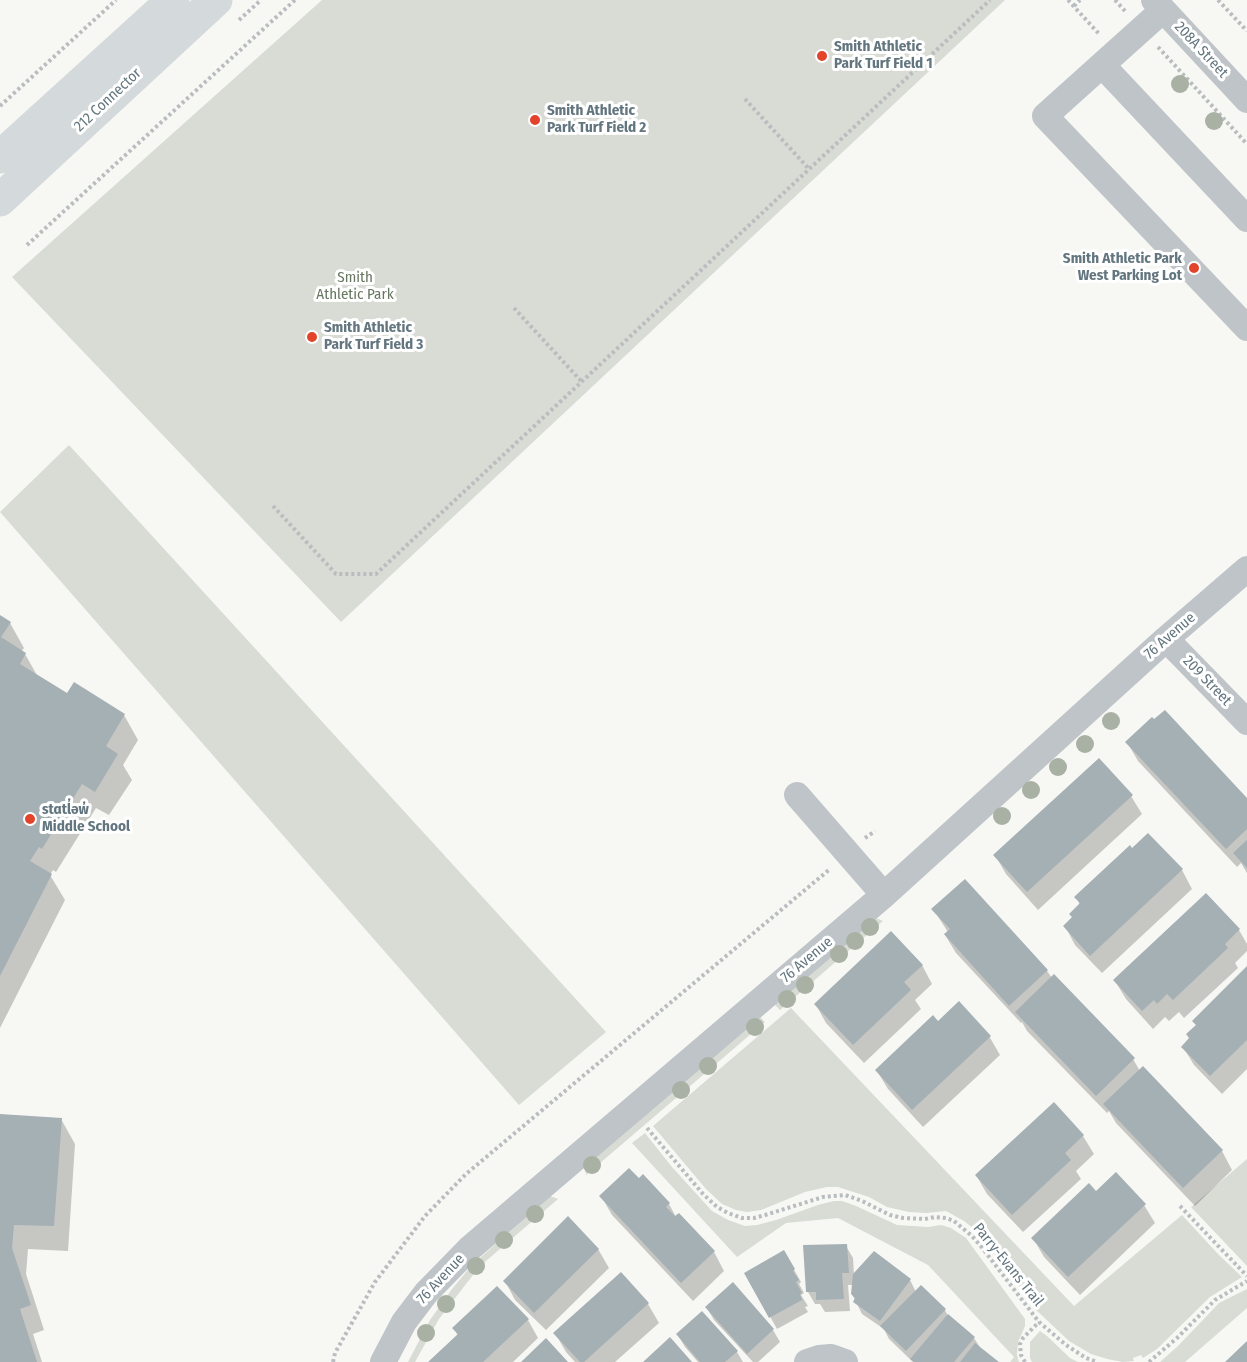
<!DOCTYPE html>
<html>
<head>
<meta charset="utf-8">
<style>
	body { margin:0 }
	canvas { display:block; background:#f7f7f4 }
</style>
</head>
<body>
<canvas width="1247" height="1362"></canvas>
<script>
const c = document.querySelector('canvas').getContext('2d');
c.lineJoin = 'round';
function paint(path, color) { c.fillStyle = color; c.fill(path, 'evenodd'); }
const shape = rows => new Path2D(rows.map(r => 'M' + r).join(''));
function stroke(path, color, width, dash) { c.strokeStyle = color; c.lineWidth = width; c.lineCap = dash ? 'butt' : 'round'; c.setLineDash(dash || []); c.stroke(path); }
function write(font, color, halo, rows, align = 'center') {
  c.font = font + ' "Fira Sans Condensed",sans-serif'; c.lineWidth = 6; c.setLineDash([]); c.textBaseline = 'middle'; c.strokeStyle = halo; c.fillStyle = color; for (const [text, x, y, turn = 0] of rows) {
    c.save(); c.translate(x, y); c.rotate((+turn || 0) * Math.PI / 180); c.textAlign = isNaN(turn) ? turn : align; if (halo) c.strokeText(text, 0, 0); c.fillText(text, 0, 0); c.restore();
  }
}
paint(shape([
	[322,0,1005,0,341,622,12,277],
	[69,445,606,1032,519,1105,0,512],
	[876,918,883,921,780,1010,775,1005],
	[791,1008,1074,1306,1182,1215,1217,1253,1242,1277,1210,1297,1157,1349,1143,1358,1141,1355,1133,1358,1134,1361,1123,1362,1107,1359,1091,1354,1069,1341,1035,1309,1010,1273,974,1229,964,1221,946,1211,926,1213,909,1212,887,1207,869,1197,838,1187,827,1187,805,1192,761,1210,747,1212,736,1210,722,1204,706,1189,653,1126],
	[760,1017,765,1022,586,1175,585,1167],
	[645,1133,672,1167,712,1211,728,1220,745,1226,757,1225,776,1220,818,1205,834,1201,842,1201,856,1206,897,1225,928,1227,941,1225,951,1228,966,1238,1025,1319,1025,1326,1018,1342,1017,1355,1019,1362,1010,1362,1014,1357,928,1265,838,1218,786,1223,737,1257,632,1143],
	[1247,1159,1247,1266,1191,1207],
	[550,1196,558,1199,486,1261,473,1275,439,1319,415,1362,408,1362,430,1320,452,1289,472,1265],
	[1247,1289,1247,1308,1185,1362,1160,1362,1178,1346,1219,1303],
	[1040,1331,1047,1336,1070,1358,1078,1362,1032,1362,1030,1358,1030,1342]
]), '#d8dcd4');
paint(shape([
	[0,617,10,623,24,648,21,652,25,654,38,677,67,695,124,715,138,740,123,765,132,780,109,815,96,808,56,872,53,870,50,875,65,900,0,1028],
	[1127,742,1247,800,1247,873,1241,863,1237,867,1138,761],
	[1131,796,1142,814,1038,910,1006,874,995,855],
	[1148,835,1182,870,1192,889,1102,973,1075,945,1065,926,1073,918,1080,905,1076,897],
	[1206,895,1239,930,1247,944,1247,951,1235,963,1238,968,1184,1018,1179,1012,1169,1021,1165,1017,1153,1029,1126,999,1115,981],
	[933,909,1047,971,1052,978,1133,1059,1140,1071,1222,1151,1232,1170,1195,1206,1116,1123,1109,1111,1107,1113,1027,1031,1022,1022,1021,1023,956,953,945,935,948,932],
	[922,965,932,984,915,1000,921,1009,864,1063,826,1023,816,1005],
	[1247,968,1247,1069,1222,1094,1194,1065,1183,1047,1190,1039],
	[938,1023,989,1036,1000,1055,923,1127,888,1089,877,1071],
	[0,1116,61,1119,75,1144,68,1251,28,1249,26,1274,44,1330,33,1334,42,1362,0,1362],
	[1083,1136,1094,1154,1076,1171,1081,1179,1023,1232,987,1194,976,1175],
	[1096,1193,1144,1205,1155,1223,1080,1295,1044,1257,1033,1238],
	[601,1196,669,1204,676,1217,714,1252,724,1271,693,1301,612,1215],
	[846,1246,853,1258,854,1275,910,1280,916,1292,921,1287,945,1310,948,1316,974,1338,981,1349,997,1362,913,1362,889,1339,884,1329,862,1314,852,1294,853,1285,848,1285,850,1311,825,1312,820,1304,815,1304,808,1292],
	[598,1249,609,1268,546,1330,515,1300,505,1281],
	[784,1252,801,1282,799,1284,804,1293,801,1295,808,1306,805,1307,808,1312,777,1329,746,1273],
	[620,1274,648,1304,659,1323,615,1362,575,1362,566,1352,555,1333],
	[707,1308,773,1330,780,1342,758,1362,753,1362,714,1320],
	[528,1320,538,1338,513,1362,431,1362,458,1336,454,1329],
	[678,1335,737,1352,743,1362,698,1362,685,1347]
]), '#0003');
paint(shape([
	[0,615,11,622,1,637,26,653,20,664,67,693,74,682,125,714,106,746,118,754,95,792,82,784,42,849,39,847,30,861,52,874,0,976],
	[1165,710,1247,798,1247,829,1226,849,1125,742,1152,717,1154,719],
	[1099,758,1133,795,1027,892,993,855],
	[1148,833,1183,869,1090,956,1063,926,1072,917,1069,914,1080,903,1074,897,1130,845,1132,848],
	[1247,840,1247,868,1233,853],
	[965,879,1048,970,1009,1006,944,934,950,929,931,909],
	[1206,893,1240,929,1225,944,1228,948,1173,1000,1167,994,1157,1004,1154,1000,1142,1011,1113,980],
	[891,931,923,965,904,982,911,990,853,1045,814,1004],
	[1247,966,1247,1040,1210,1076,1181,1047,1189,1038,1186,1034,1196,1025,1192,1021],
	[1054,974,1135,1058,1096,1096,1015,1012],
	[959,1001,991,1036,912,1110,875,1070,933,1015,938,1021],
	[1143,1066,1223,1150,1183,1188,1103,1104],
	[1054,1102,1084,1135,1065,1153,1071,1160,1012,1215,975,1175],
	[0,1114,62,1118,54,1226,14,1225,12,1248,31,1305,20,1309,37,1362,0,1362],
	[629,1168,639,1178,643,1174,670,1203,666,1207,675,1216,679,1213,715,1251,681,1283,599,1196],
	[1116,1172,1146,1204,1068,1277,1031,1238,1089,1183,1096,1191],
	[568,1216,599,1249,534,1313,503,1281],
	[847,1244,849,1273,842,1273,844,1299,816,1300,816,1292,806,1292,803,1245],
	[784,1250,795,1269,793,1271,799,1280,796,1282,802,1293,800,1294,802,1300,769,1318,744,1273],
	[874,1251,911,1279,880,1321,853,1302,855,1298,851,1294,853,1274],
	[621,1272,649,1303,584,1362,580,1362,553,1333],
	[733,1282,774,1329,747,1354,705,1307],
	[921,1285,946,1309,906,1351,880,1326],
	[497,1286,529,1319,483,1362,428,1362,458,1334,452,1328],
	[702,1311,738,1351,725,1362,700,1362,676,1334],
	[948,1314,975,1337,954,1362,914,1362,910,1359],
	[670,1337,692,1362,643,1362],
	[546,1338,568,1362,521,1362],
	[1247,1341,1247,1362,1225,1362],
	[975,1343,999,1362,960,1362]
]), '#a5b0b4');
stroke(shape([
	[1068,0,1100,35],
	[1115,0,1125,11],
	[1218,0,1247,31],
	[1074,6,1080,0],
	[239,20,261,0],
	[1158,47,1247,144],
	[745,99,809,169],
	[0,106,116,0],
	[27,245,295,0],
	[514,308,582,382],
	[273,506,336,574,376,574,990,0],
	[865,838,875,831],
	[647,1128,703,1194,717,1207,728,1213,742,1218,754,1218,765,1215,823,1197,845,1195,862,1201,890,1215,903,1218,925,1219,935,1217,946,1218,954,1221,972,1236,980,1245,1039,1322,1066,1345,1086,1358,1097,1362],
	[1180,1206,1247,1276],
	[333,1362,335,1353,375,1282,425,1216,466,1174,830,869],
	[1025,1362,1021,1355,1020,1344,1023,1338,1039,1322],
	[1149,1362,1177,1338,1215,1300,1247,1281]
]), '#b9bdbf', 4, [3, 3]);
stroke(shape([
	[1154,0,1247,100],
	[1163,10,1045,116,1247,328],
	[1102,65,1247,219],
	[1166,639,1247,722],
	[797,795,884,895],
	[383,1362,404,1322,426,1293,469,1249,884,895,1166,639,1247,569],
	[807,1362,819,1358,831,1357,845,1362]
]), '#bec4c7', 26);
stroke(shape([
	[0,157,173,0],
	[0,200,216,0]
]), '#d4d9db', 33);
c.fillStyle = '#a8b1a3';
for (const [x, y] of [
	[1180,84],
	[1214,121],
	[1111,721],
	[1085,744],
	[1058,767],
	[1031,790],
	[1002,816],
	[870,927],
	[855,941],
	[839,954],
	[805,985],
	[787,999],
	[755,1027],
	[708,1066],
	[681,1090],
	[592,1165],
	[535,1214],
	[504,1240],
	[476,1266],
	[446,1304],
	[426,1333]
]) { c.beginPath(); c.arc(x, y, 9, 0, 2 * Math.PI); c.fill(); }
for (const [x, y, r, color] of [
	[822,56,6,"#e2432a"],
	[535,120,6,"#e2432a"],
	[1194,268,6,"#e2432a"],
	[312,337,6,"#e2432a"],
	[30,819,6,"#e2432a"]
]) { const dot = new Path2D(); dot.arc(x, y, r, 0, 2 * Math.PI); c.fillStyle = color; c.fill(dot); stroke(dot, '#fff', 2); }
write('bold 15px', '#63767f', '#fff', [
	["Smith Athletic",834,47],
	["Park Turf Field 1",834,64],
	["Smith Athletic",547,111],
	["Park Turf Field 2",547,128],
	["Smith Athletic Park",1182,259,"right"],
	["West Parking Lot",1182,276,"right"],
	["Smith Athletic",324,328],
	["Park Turf Field 3",324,345],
	["stɑtl̓əw̓",42,810],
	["Middle School",42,827]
], 'left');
write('15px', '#63767f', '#fff', [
	["208A Street",1201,50,47],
	["212 Connector",108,100,-43],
	["76 Avenue",1170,636,-41],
	["209 Street",1207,681,46],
	["76 Avenue",807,960,-40],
	["Parry-Evans Trail",1008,1265,51],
	["76 Avenue",441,1279,-47]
]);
write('15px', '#677761', '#fff', [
	["Smith",355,278],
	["Athletic Park",355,295]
]);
</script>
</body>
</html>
